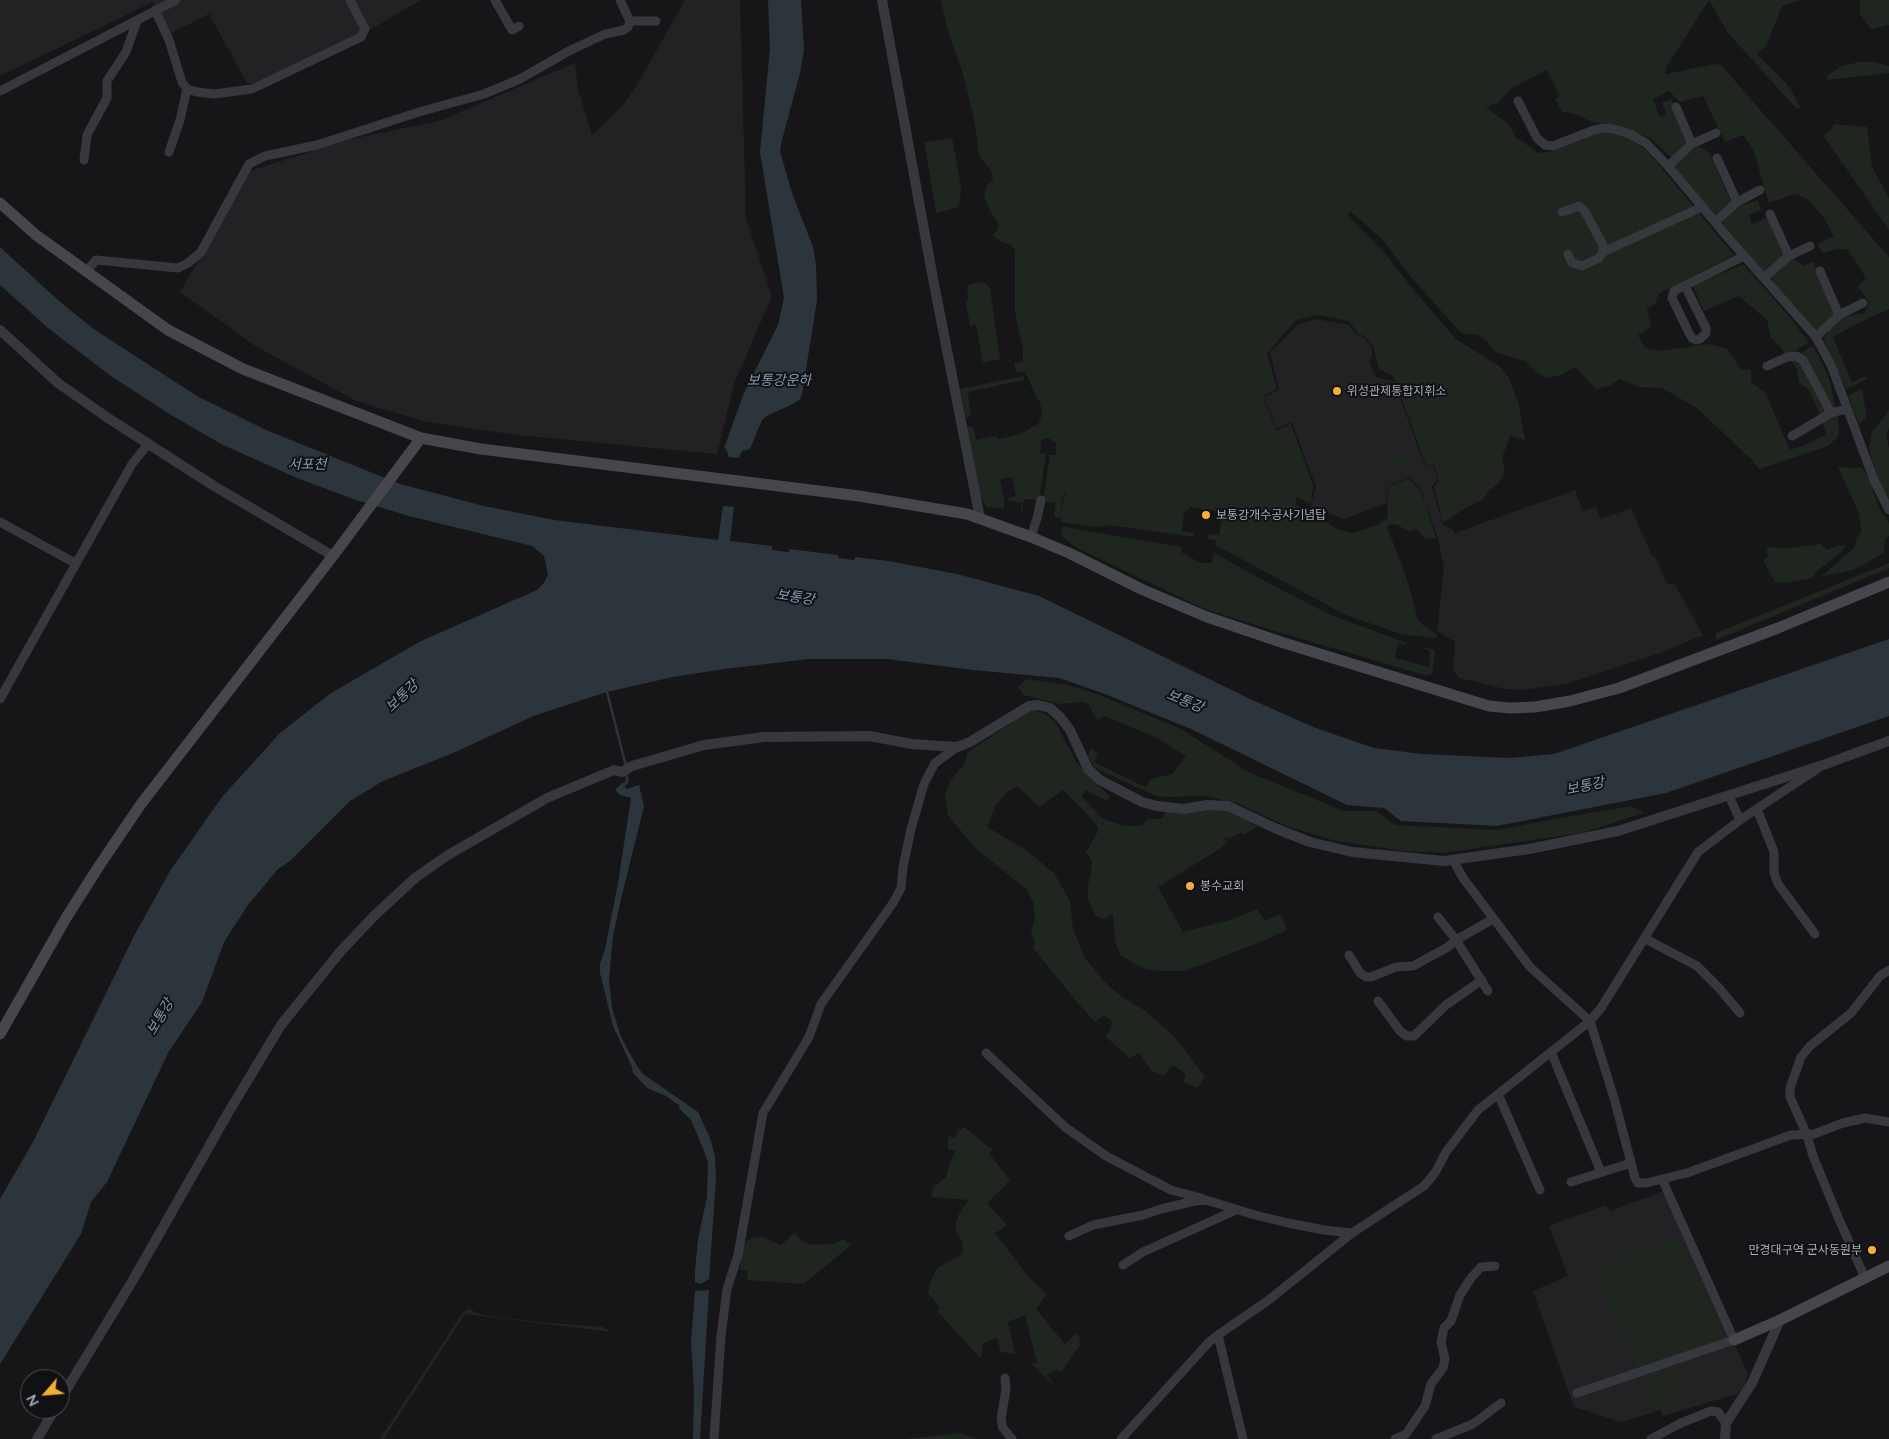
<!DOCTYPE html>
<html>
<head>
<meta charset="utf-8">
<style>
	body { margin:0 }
	#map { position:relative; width:1889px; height:1439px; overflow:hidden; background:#161618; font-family:Lato,sans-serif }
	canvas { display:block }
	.north { position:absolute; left:20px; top:1369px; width:50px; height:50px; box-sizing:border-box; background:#111113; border:1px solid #4d4f55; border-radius:50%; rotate:243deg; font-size:14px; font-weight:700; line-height:20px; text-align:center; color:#a8adb8 }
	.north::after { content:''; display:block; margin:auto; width:18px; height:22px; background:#f2b134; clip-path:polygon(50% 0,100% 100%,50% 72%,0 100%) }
</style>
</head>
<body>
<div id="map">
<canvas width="1889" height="1439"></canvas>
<div class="north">N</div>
</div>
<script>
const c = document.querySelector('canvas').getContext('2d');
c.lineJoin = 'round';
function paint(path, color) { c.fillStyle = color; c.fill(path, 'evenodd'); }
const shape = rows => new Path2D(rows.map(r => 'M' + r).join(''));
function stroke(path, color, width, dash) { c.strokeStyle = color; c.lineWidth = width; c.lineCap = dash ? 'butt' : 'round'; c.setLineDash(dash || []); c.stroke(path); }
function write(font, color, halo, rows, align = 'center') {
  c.font = font + ' Lato,"Noto Sans KR",sans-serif'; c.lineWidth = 4; c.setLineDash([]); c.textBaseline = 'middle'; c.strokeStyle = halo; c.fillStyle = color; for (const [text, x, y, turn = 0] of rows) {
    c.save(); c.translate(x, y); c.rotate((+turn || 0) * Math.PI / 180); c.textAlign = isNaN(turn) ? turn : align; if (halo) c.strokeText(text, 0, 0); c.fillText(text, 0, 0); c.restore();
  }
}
paint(shape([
	[0,0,421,0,375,27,256,84,247,83,209,14,170,34,153,2,0,76],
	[685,0,740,0,746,218,772,296,734,384,717,454,517,435,427,422,356,401,254,345,180,292,250,171,351,139,439,121,575,63,578,89,592,135,623,105,637,85],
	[1316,319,1349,325,1356,334,1364,338,1371,346,1373,353,1369,361,1376,377,1394,381,1425,466,1433,466,1438,479,1432,487,1443,525,1451,528,1455,533,1575,490,1583,511,1596,507,1601,519,1631,508,1652,556,1655,557,1668,585,1674,583,1703,635,1663,652,1569,683,1523,690,1505,689,1459,678,1453,670,1455,642,1437,631,1444,568,1438,538,1419,486,1409,478,1390,485,1386,494,1387,503,1344,519,1311,506,1316,487,1292,422,1276,429,1264,397,1279,390,1270,353,1297,325],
	[1664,1191,1748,1374,1745,1385,1737,1394,1663,1416,1661,1410,1621,1422,1574,1407,1533,1291,1568,1276,1549,1226,1606,1205,1610,1211]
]), '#222225');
paint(shape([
	[941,0,1802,0,1782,6,1766,46,1757,54,1787,84,1802,109,1795,107,1728,33,1709,0,1666,68,1666,74,1715,64,1721,65,1889,257,1889,309,1852,326,1833,337,1852,382,1867,376,1867,379,1846,389,1824,340,1831,327,1842,317,1865,313,1869,302,1858,286,1866,278,1847,249,1837,249,1823,253,1817,244,1834,236,1823,217,1809,200,1795,194,1769,203,1753,149,1743,135,1725,142,1703,96,1680,102,1669,91,1653,99,1660,117,1667,114,1662,103,1671,99,1687,141,1687,144,1672,158,1650,138,1620,126,1592,122,1573,113,1562,112,1555,99,1560,96,1547,70,1512,88,1498,103,1486,107,1509,125,1516,137,1538,153,1554,151,1594,134,1612,132,1626,136,1635,142,1648,152,1734,255,1658,294,1656,303,1647,309,1651,327,1638,335,1645,348,1661,351,1707,344,1727,348,1741,369,1751,370,1751,382,1765,392,1790,450,1810,443,1827,434,1822,421,1837,414,1839,426,1838,437,1828,446,1759,469,1751,459,1698,409,1662,388,1639,387,1619,379,1609,386,1596,389,1575,367,1561,375,1546,378,1536,372,1525,361,1495,352,1488,342,1478,335,1465,334,1459,331,1411,277,1383,240,1350,211,1348,216,1384,252,1416,293,1456,339,1499,366,1509,378,1519,405,1525,440,1510,436,1502,458,1505,472,1499,482,1489,491,1482,500,1462,510,1443,523,1434,487,1439,480,1434,465,1426,466,1394,377,1379,369,1373,345,1364,336,1358,334,1349,321,1317,315,1296,320,1267,354,1277,389,1263,396,1276,431,1291,424,1313,485,1311,504,1297,497,1295,504,1317,518,1318,520,1322,519,1337,529,1352,533,1380,524,1388,517,1387,494,1390,486,1409,479,1418,487,1426,506,1436,538,1425,539,1416,528,1409,532,1398,525,1391,524,1387,527,1406,576,1418,620,1425,627,1437,634,1437,637,1433,638,1401,634,1346,615,1215,545,1216,540,1207,539,1208,534,1219,535,1223,512,1190,507,1184,514,1182,531,1194,533,1194,537,1109,525,1097,527,1061,522,1063,499,1067,493,1064,494,1062,499,1061,518,1054,517,1056,503,1043,501,1050,455,1056,455,1056,443,1048,438,1041,440,1040,453,1046,454,1039,500,1024,499,1022,513,1021,513,1022,503,1008,501,1008,498,1016,496,1012,477,1000,480,1004,500,1004,509,987,507,980,496,967,427,971,426,974,428,976,440,996,436,998,439,1014,436,1024,432,1039,423,1042,414,1040,401,1036,397,1026,373,1016,372,1014,363,1023,362,1023,350,1015,312,1015,250,1012,245,1001,242,992,235,998,229,999,225,989,209,984,195,987,186,993,180,991,170,979,156,975,124,963,74,946,25],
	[1860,0,1889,0,1889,25,1871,29,1860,14],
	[1859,62,1874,62,1889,66,1889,73,1827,80,1828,75,1842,66],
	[1834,124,1867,127,1872,167,1889,198,1889,230,1823,135,1831,130],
	[952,138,961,186,960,202,956,208,936,213,924,142],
	[1696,147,1702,148,1709,153,1731,201,1731,203,1715,215,1712,215,1673,166,1674,164],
	[1758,200,1761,210,1749,215,1752,224,1767,217,1784,254,1783,258,1765,272,1760,269,1723,226,1723,221,1730,212,1739,206],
	[1792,259,1799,262,1802,266,1813,262,1833,310,1833,316,1820,330,1815,331,1776,288,1772,281,1773,276],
	[1743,264,1788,315,1809,343,1786,355,1778,344,1771,338,1767,320,1739,296,1704,311,1693,286],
	[983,282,990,288,1000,359,983,363,976,325,970,326,966,303,968,298,967,287,969,284],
	[1812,346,1818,354,1830,381,1836,410,1832,410,1800,354],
	[1789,358,1802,362,1828,412,1821,417,1809,390,1799,383,1797,369],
	[1024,376,1024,380,968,392,971,414,970,416,966,418,960,389],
	[1862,389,1867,418,1859,424,1848,396],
	[1889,410,1889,428,1886,434,1889,449,1889,503,1877,478,1869,448,1872,432],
	[1389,412,1394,415,1401,434,1399,440,1396,442,1384,413],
	[1403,456,1408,459,1408,465,1390,474,1386,462],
	[1838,467,1862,468,1869,477,1879,508,1889,523,1889,536,1885,539,1884,553,1856,569,1821,577,1855,547,1856,539,1862,531,1858,511],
	[1065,527,1182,547,1181,552,1200,563,1212,563,1214,553,1274,586,1331,615,1407,643,1407,645,1398,643,1395,658,1429,667,1430,651,1420,647,1433,649,1435,652,1432,674,1427,676,1275,631,1205,609,1075,547,1062,536,1061,529],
	[1821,544,1827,550,1836,546,1847,545,1839,554,1816,572,1813,578,1784,583,1775,582,1763,560,1768,556,1766,547,1789,548],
	[1889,563,1889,568,1716,640,1716,633],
	[1027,679,1067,685,1097,694,1181,729,1250,773,1344,811,1376,811,1395,825,1498,830,1554,819,1631,806,1644,813,1581,833,1443,853,1404,851,1332,840,1287,826,1237,803,1204,796,1167,797,1156,796,1095,768,1088,756,1091,748,1098,754,1094,762,1145,787,1151,779,1173,774,1186,756,1155,737,1104,716,1099,720,1095,718,1089,705,1084,702,1059,704,1024,695,1018,687],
	[1035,710,1047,715,1055,722,1075,760,1090,778,1110,796,1107,801,1085,790,1082,797,1103,819,1124,826,1142,826,1147,819,1162,819,1167,810,1212,808,1227,811,1258,826,1244,835,1242,832,1229,839,1228,837,1224,839,1228,842,1221,848,1158,887,1183,932,1231,920,1257,909,1265,921,1281,914,1287,930,1263,941,1185,971,1158,971,1142,968,1120,955,1115,941,1113,914,1104,919,1096,916,1088,900,1088,884,1091,874,1092,861,1086,852,1097,833,1098,828,1089,816,1063,790,1039,807,1017,786,1006,793,996,805,987,827,1026,850,1054,873,1070,901,1073,929,1085,958,1105,982,1123,998,1144,1010,1175,1037,1205,1077,1197,1088,1183,1082,1186,1074,1173,1065,1163,1076,1152,1071,1139,1053,1130,1058,1106,1037,1113,1022,1104,1015,1095,1022,1078,1003,1033,948,1035,941,1031,933,1035,914,1033,902,1027,890,974,847,948,815,945,795,950,781,964,764,968,752,1010,724,1024,712],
	[964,1127,993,1150,989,1153,1010,1181,987,1203,1007,1225,995,1233,1028,1276,1047,1294,1036,1309,1065,1344,1075,1334,1081,1338,1079,1344,1080,1345,1061,1373,1057,1369,1047,1374,1056,1388,1032,1364,1037,1363,1025,1315,1008,1322,1015,1354,1001,1352,997,1338,983,1343,981,1359,937,1311,940,1307,928,1293,931,1280,937,1268,959,1256,963,1251,962,1242,956,1232,956,1223,959,1214,969,1200,931,1197,933,1188,946,1177,951,1159,956,1151,948,1149,948,1136,955,1138,958,1131],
	[794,1233,804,1242,812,1245,833,1244,844,1239,851,1245,804,1284,747,1280,748,1271,740,1270,742,1246,745,1242,752,1238,763,1237,781,1245],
	[1679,1237,1727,1339,1640,1368,1628,1353,1593,1270],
	[469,1309,480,1314,494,1317,549,1323,603,1327,612,1332,465,1314,384,1439,380,1439,463,1312],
	[1670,1368,1684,1407,1663,1414,1661,1409,1654,1411,1641,1377],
	[960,1433,976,1439,906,1439]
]), '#1e261f');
paint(shape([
	[768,0,801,0,804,50,800,73,781,144,780,151,792,193,813,247,816,264,817,300,802,394,800,399,791,405,768,415,762,420,750,449,742,451,739,458,729,457,726,449,724,448,744,393,778,325,784,298,760,152,770,48],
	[0,247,59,301,95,330,197,396,266,430,400,484,484,506,554,520,718,540,723,506,734,507,730,541,772,546,772,550,789,552,789,549,838,555,838,558,854,560,855,557,888,561,957,574,1039,596,1248,698,1313,727,1374,748,1422,754,1510,758,1554,754,1889,639,1889,716,1666,793,1497,826,1401,821,1384,808,1347,805,1191,729,1105,694,1059,678,973,670,887,659,809,659,724,669,673,677,607,692,536,715,453,753,383,781,350,801,290,861,278,869,248,905,224,942,202,1002,168,1053,107,1182,91,1202,81,1234,0,1364,0,1199,33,1142,134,936,170,871,222,797,280,733,331,693,421,641,537,590,543,584,548,575,544,556,532,546,409,516,356,500,297,478,223,445,171,415,111,376,48,328,0,285],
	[623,782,626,789,639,785,644,806,621,899,613,936,609,979,612,1008,621,1037,637,1066,643,1074,698,1112,710,1138,715,1156,716,1179,709,1279,701,1284,695,1282,695,1271,698,1239,707,1197,708,1163,704,1151,691,1120,679,1108,680,1106,666,1096,647,1088,633,1073,632,1067,613,1026,600,973,600,964,605,949,618,883,631,798,620,795,615,790],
	[709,1290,700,1439,693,1439,694,1390,691,1341,695,1291]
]), '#2c353c');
stroke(shape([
	[607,692,626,766],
	[622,787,627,782,627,772]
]), '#2c353c', 2.5);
stroke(shape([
	[495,0,512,30,519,26],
	[155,10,169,40,182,82,187,89,197,92,214,94,252,89,361,37,365,29,350,0],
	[630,21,656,21],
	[0,91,176,0],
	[1518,101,1537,138,1545,145,1553,146,1594,130,1604,128,1614,129,1630,134,1646,143,1668,166,1730,240,1816,337,1831,365,1874,480,1889,510],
	[1676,107,1692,144],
	[169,152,180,120,187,89],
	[1717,158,1737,202],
	[84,160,87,135,107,98,107,81,126,52,137,21],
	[1668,166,1692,144,1716,133],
	[1562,212,1579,206,1584,210,1603,245,1603,252,1599,258,1582,266,1572,263,1568,254],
	[1770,214,1789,256],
	[1715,222,1737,202,1760,190],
	[1603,252,1702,207],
	[1820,271,1839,315],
	[86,272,96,260,178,268,188,263,201,252,249,164,265,156,317,145,419,112,484,94,520,79,569,51,605,34,624,30,628,27,630,21,620,0],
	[1764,278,1789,256,1810,246],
	[1685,286,1706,328,1706,333,1700,339,1696,340,1692,338,1689,333,1672,298,1674,291,1744,256],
	[1816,337,1839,315,1863,303],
	[1767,366,1787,357,1796,356,1803,360,1831,413],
	[1792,436,1831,413,1847,409],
	[0,522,75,563],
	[1031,537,1037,518,1041,500],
	[0,699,132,464,148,444],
	[1729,796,1740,820],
	[1757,809,1774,852,1774,873,1778,884,1815,934],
	[1453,860,1463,878,1530,967,1590,1021,1614,1098,1635,1178,1638,1183,1646,1183,1687,1173,1791,1135,1814,1134,1843,1123,1865,1118,1889,1122],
	[1438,917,1456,940,1488,991],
	[1644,938,1697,966,1719,988,1740,1013],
	[1349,955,1360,973,1366,977,1371,977,1396,967,1413,966,1448,947,1456,940,1493,919],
	[1378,1001,1400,1031,1407,1036,1414,1036,1446,1005,1482,980],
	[1551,1052,1601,1172],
	[986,1053,1065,1127,1106,1156,1171,1190,1201,1198],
	[1498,1094,1540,1190],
	[1571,1182,1631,1163],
	[1069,1236,1093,1225,1143,1215,1161,1209,1195,1201,1206,1200,1255,1215,1288,1223,1324,1230,1352,1233],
	[1123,1265,1143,1252,1236,1210],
	[1865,1278,1838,1217,1813,1156,1807,1135,1790,1097,1790,1088,1801,1057,1810,1046,1851,1013,1880,976,1889,970],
	[1005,1378,1006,1389,1001,1419,1003,1428,1012,1439],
	[1577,1393,1734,1340,1662,1179],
	[714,1439,721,1336,727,1289,738,1255,763,1113,809,1037,821,1004,893,903,901,888,903,867,911,829,924,784,935,763,957,747],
	[1121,1439,1210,1341,1218,1335],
	[1243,1439,1218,1335,1270,1299,1352,1233,1424,1186,1435,1173,1446,1152,1478,1110,1590,1021,1601,1008,1698,852,1740,820,1817,769],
	[1395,1439,1406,1434,1425,1406,1431,1384,1443,1368,1445,1359,1441,1342,1444,1328,1451,1321,1460,1295,1471,1278,1481,1267,1495,1266],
	[1436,1439,1473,1424,1501,1403],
	[1651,1439,1681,1423,1711,1411,1718,1412,1726,1423]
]), '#37383d', 9);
stroke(shape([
	[882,0,934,284,980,518],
	[0,330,58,383,108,418,214,486,333,556],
	[60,1400,133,1280,228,1113,281,1025,340,952,374,916,415,878,448,855,547,798,614,770,622,772,632,766,704,745,764,737,869,736,912,744,957,747,970,742,1029,706,1038,705,1050,708,1060,717,1070,730,1088,769,1100,780,1142,802,1157,806,1184,809,1207,805,1228,806,1277,829,1310,842,1352,852,1444,861,1529,849,1618,831,1823,765,1889,741],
	[37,1439,55,1409],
	[1725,1439,1726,1423,1752,1383,1780,1320]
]), '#37383d', 10);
stroke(shape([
	[0,203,36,235,168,330,243,369,421,438,481,449,859,496,967,514,1031,537,1069,553,1141,589,1207,617,1284,643,1489,706,1510,708,1535,707,1570,701,1619,688,1778,628,1889,582],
	[0,1034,66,918,99,866,141,804,333,556,421,438],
	[1734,1340,1780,1320,1889,1266]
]), '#45474d', 11);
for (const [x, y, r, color] of [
	[1337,391,5,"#f2b134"],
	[1206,515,5,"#f2b134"],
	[1190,886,5,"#f2b134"],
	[1872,1250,5,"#f2b134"]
]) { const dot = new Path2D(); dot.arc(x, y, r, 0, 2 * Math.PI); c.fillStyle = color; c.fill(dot); stroke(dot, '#111113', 2); }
write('12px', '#a8adb8', '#111113', [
	["위성관제통합지휘소",1347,391],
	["보통강개수공사기념탑",1216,515],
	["봉수교회",1200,886],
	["만경대구역 군사동원부",1862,1250,"right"]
], 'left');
write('italic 14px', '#7f9bb3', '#111113', [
	["보통강운하",779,380],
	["서포천",307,464],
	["보통강",795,597,9],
	["보통강",402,696,-44],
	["보통강",1185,701,22],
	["보통강",1585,786,-12],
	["보통강",160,1017,-60]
]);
</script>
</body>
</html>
